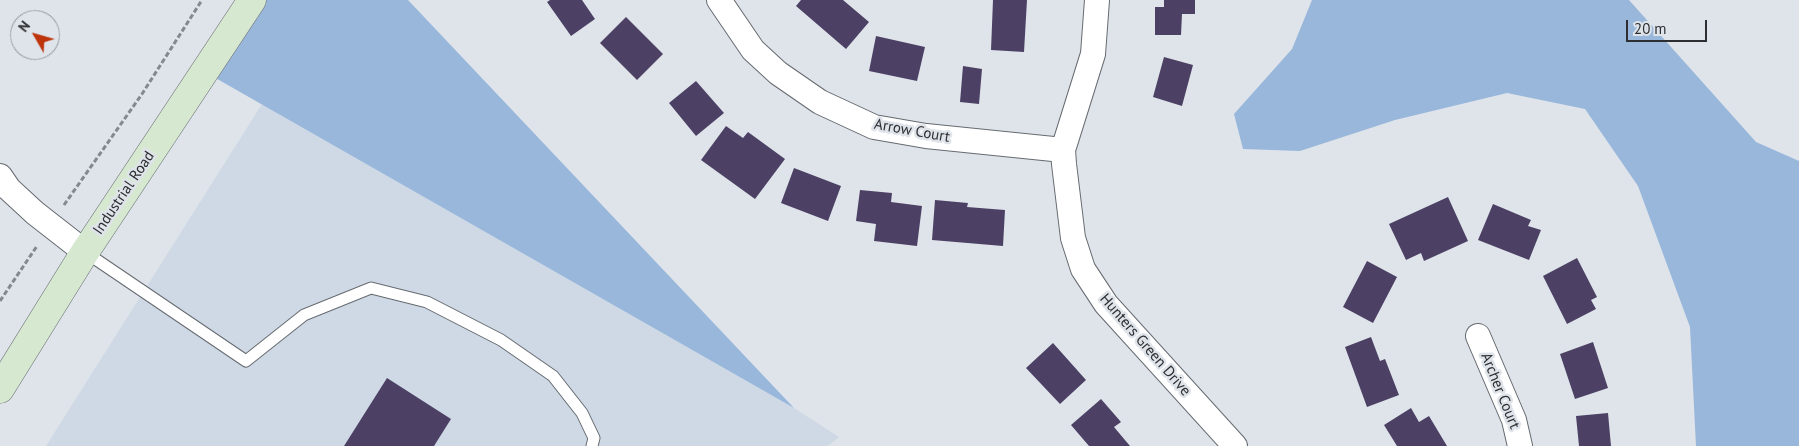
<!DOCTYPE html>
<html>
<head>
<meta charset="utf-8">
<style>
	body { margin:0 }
	#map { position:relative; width:1799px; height:446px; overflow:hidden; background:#dfe4ea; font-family:"PT Sans",sans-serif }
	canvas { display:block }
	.north { position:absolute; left:10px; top:10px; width:50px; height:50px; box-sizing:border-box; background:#dfe4ea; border:1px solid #979ba0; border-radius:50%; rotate:308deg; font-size:14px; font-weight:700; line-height:20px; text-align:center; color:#2c2e31 }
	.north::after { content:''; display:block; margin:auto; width:18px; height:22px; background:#be340b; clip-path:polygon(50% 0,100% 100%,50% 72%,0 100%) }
	.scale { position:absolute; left:1626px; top:20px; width:81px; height:22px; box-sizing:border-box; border:2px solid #2c2e31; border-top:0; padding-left:6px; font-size:15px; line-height:18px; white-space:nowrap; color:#2c2e31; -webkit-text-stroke:4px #dfe4ea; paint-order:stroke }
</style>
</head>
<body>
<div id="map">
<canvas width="1799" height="446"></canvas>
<div class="north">N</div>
<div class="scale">20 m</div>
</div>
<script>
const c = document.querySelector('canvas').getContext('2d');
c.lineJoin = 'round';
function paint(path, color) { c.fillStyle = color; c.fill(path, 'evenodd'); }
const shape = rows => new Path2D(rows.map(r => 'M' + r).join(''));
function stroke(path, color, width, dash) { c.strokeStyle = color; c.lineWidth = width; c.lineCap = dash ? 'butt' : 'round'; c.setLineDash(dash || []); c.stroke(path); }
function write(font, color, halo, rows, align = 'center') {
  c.font = font + ' "PT Sans",sans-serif'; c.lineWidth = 5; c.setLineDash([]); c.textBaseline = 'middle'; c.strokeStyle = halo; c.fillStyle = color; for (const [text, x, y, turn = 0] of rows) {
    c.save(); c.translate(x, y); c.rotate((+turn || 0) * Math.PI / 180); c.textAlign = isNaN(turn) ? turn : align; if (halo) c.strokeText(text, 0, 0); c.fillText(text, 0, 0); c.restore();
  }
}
paint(shape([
	[262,104,794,408,839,437,828,446,46,446]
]), '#ced9e5');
paint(shape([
	[252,0,408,0,794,408,205,72],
	[1312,0,1629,0,1756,142,1799,161,1799,446,1696,446,1690,327,1638,186,1585,109,1507,93,1395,120,1300,151,1243,149,1234,114,1292,49]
]), '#98b7db');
paint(shape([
	[550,0,582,0,595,19,571,36,547,2],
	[801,0,843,0,869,22,846,49,796,6],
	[993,0,1027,0,1024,52,991,50],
	[1164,0,1195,0,1195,14,1182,14,1181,35,1155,35,1155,7,1164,7],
	[626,17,663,54,637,80,600,43],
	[876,36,925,47,917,81,869,71],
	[1164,57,1193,65,1182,106,1153,97],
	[963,66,982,69,979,104,960,102],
	[696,81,724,113,696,136,669,103],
	[726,126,743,138,748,132,785,159,755,199,701,160],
	[794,168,841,186,828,221,781,203],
	[860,190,892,193,891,202,922,206,917,246,874,241,876,224,856,221],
	[1448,197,1468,241,1424,261,1421,253,1406,260,1389,224],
	[935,200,968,203,967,207,1005,210,1003,246,932,240],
	[1493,204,1531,220,1528,226,1541,230,1529,260,1478,240],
	[1577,258,1597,297,1591,300,1596,309,1567,324,1543,276],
	[1367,261,1397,277,1373,323,1343,307],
	[1371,337,1380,361,1385,359,1399,395,1367,407,1345,347],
	[1593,342,1608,388,1575,399,1560,354],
	[1053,343,1086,380,1060,404,1026,368],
	[387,378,451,419,434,446,344,446],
	[1101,399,1121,422,1114,427,1130,446,1089,446,1071,425],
	[1411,408,1419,422,1429,416,1447,446,1397,446,1384,425],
	[1608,413,1611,446,1579,446,1576,416]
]), '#4c4165');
const lane = shape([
	[85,252,246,361,304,315,371,288,427,302,501,340,553,376,582,413,594,438,592,446]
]);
const street = shape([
	[719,0,753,50,778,73,820,102,874,127,926,136,1063,150],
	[1097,0,1093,54,1063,150,1064,164,1073,238,1083,269,1106,304,1235,446],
	[0,176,9,189,35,213,85,252],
	[1478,336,1514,420,1520,446]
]);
const secondary = shape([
	[0,389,85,252,252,0]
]);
stroke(lane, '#666b71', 13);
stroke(street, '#666b71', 26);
stroke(secondary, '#666b71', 29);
stroke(shape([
	[64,205,142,94,202,0],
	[0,301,37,246]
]), '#85898d', 3, [5, 2.5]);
stroke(lane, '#fff', 11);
stroke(street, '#fff', 24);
stroke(secondary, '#d6e8d0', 28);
write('15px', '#2c2e31', '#dfe4ea', [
	["Arrow Court",912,131,10],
	["Industrial Road",124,193,-56],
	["Hunters Green Drive",1145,345,49],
	["Archer Court",1500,391,68]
]);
</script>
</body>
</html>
